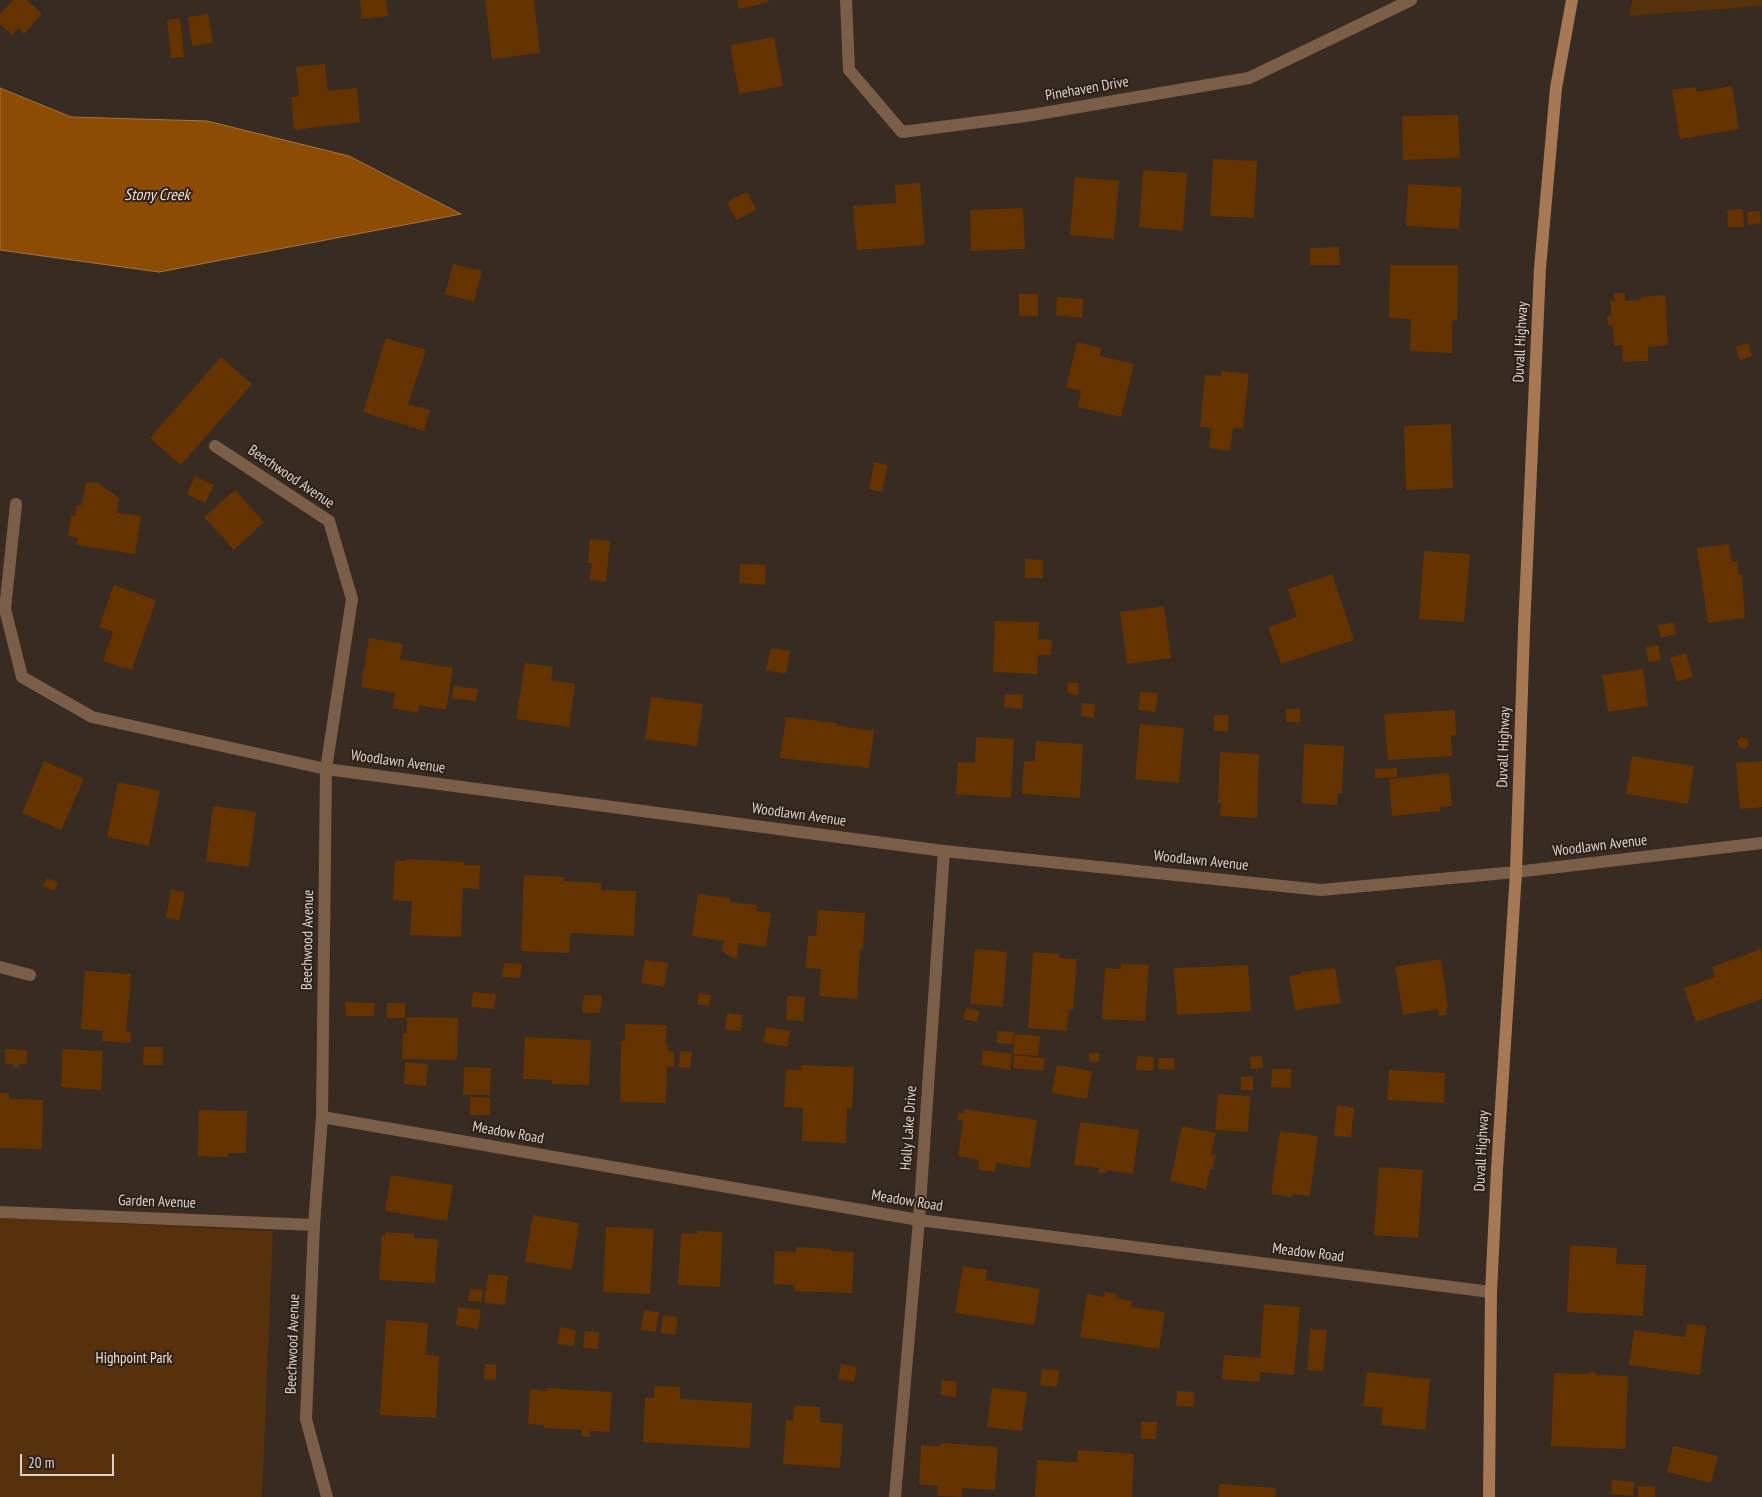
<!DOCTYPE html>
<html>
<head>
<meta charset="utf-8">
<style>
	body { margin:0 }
	#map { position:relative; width:1762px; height:1497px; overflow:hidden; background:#382b21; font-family:"PT Sans Narrow",sans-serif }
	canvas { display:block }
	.scale { position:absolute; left:20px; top:1454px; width:94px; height:22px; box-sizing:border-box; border:2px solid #dad2cc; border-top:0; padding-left:6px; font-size:15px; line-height:18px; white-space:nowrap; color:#dad2cc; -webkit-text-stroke:4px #2e2118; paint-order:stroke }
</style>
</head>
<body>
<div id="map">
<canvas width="1762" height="1497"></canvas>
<div class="scale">20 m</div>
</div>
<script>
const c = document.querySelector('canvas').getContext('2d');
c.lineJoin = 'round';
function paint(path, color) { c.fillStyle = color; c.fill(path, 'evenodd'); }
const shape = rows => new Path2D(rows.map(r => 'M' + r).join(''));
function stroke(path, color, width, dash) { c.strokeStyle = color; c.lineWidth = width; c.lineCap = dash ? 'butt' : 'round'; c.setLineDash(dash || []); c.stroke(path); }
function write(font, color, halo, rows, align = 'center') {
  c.font = font + ' "PT Sans Narrow",sans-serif'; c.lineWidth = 4; c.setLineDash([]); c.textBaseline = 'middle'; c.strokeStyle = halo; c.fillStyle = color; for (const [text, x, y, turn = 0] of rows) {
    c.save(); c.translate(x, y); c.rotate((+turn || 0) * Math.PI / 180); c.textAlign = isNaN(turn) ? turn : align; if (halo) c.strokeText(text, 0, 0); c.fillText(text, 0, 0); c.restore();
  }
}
paint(shape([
	[1632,0,1762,0,1762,6,1629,16],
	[0,1218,273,1231,262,1497,0,1497]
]), '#57300c');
const water = shape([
	[0,88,71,117,207,121,349,156,461,214,159,272,0,250,0,88]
]);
paint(water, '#8c4c03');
stroke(water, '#a3743f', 1);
paint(shape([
	[13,0,27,0,42,14,24,34,18,28,12,35,0,24,0,14],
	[360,0,386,0,388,16,362,19],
	[485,0,534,0,540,53,492,59],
	[737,0,768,0,769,2,739,9],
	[208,14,213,43,192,46,188,17],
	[180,18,184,57,171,58,167,20],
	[774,37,783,86,739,94,730,45],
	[325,64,328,91,357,88,360,122,294,130,291,97,299,96,296,67],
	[1732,86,1739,129,1680,139,1672,90,1696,87,1697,92],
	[1458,115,1460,158,1403,160,1402,116],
	[1213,159,1257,161,1254,218,1210,216],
	[1143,170,1187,173,1183,231,1139,227],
	[1075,177,1119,181,1114,239,1070,235],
	[920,183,925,245,857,250,853,206,896,203,895,185],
	[1408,184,1462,187,1459,229,1406,226],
	[747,192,756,210,736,220,727,202],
	[1023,208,1025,249,971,251,970,210],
	[1743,209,1744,227,1728,227,1727,210],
	[1760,211,1761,223,1748,225,1747,212],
	[1339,247,1340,265,1310,265,1310,248],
	[453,264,482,271,474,302,445,294],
	[1390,265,1458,265,1457,320,1452,321,1452,353,1410,351,1411,319,1389,318],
	[1614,293,1625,293,1625,301,1641,300,1640,297,1665,295,1668,345,1648,347,1648,361,1623,362,1622,345,1614,346,1613,325,1608,326,1607,316,1611,316,1611,301,1615,301],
	[1019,294,1038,294,1038,316,1019,316],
	[1057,297,1083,299,1082,318,1056,315],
	[386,338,426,350,408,404,430,410,424,431,363,412],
	[1077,342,1101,348,1100,356,1134,364,1121,417,1078,407,1081,391,1066,387],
	[1748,343,1752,356,1740,360,1736,347],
	[221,357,252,384,181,465,150,438],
	[1221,371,1249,374,1243,429,1233,428,1230,451,1209,448,1211,428,1200,427,1205,375,1221,376],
	[1451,424,1453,488,1406,490,1404,426],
	[874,462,888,465,882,492,869,489],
	[195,476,214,485,205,503,187,494],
	[86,482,98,483,119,498,117,513,141,516,135,554,76,545,78,538,68,536,71,515,75,516,77,505,82,505],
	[235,490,264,522,234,550,204,517],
	[590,539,610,541,606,582,590,580,592,563,588,563],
	[1729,544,1732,562,1737,561,1739,575,1742,574,1745,618,1708,623,1697,548],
	[1424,551,1470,554,1464,622,1419,619],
	[1025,559,1043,560,1043,578,1025,578],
	[740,564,766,565,765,585,739,583],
	[1332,574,1354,640,1281,664,1268,627,1297,617,1288,589],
	[114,585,156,600,132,670,103,661,113,632,99,627],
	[1164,606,1171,658,1127,664,1120,612],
	[995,621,1039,622,1038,639,1052,640,1051,655,1038,655,1037,674,993,672],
	[1674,622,1676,634,1661,638,1658,625],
	[369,638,403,644,400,659,453,668,446,710,419,705,418,713,393,708,395,693,361,687],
	[1658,645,1661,660,1648,662,1646,647],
	[771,648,790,651,786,674,766,670],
	[1686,653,1693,677,1677,682,1670,658],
	[525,663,553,667,551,680,575,684,569,727,516,719],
	[1643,669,1648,706,1608,712,1602,675],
	[1068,682,1079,683,1078,695,1067,693],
	[453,686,478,689,476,701,452,698],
	[1140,692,1158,693,1155,712,1138,710],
	[1005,694,1023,695,1022,709,1004,707],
	[651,697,703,704,697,746,645,739],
	[1082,703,1095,704,1094,718,1081,716],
	[1286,709,1300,709,1300,722,1286,722],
	[1455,710,1456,735,1451,736,1452,756,1388,760,1384,714],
	[1214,715,1229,715,1228,731,1214,731],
	[786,717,837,723,837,726,839,726,874,731,869,768,780,758],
	[1140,724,1184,728,1179,783,1135,779],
	[976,737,1014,739,1011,798,956,794,958,762,975,763],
	'1737.5 743a5.5 5.5 0 1 1 11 0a5.5 5.5 0 1 1-11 0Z',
	[1036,741,1083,744,1080,798,1022,794,1024,761,1035,761],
	[1304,744,1344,746,1342,793,1338,793,1337,805,1302,803],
	[1220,752,1259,754,1257,818,1220,816,1221,803,1218,803],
	[1632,756,1694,766,1688,804,1626,794],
	[44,761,84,779,61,830,22,813],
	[1762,761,1762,807,1740,809,1736,763],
	[1397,768,1397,777,1375,778,1375,769],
	[1449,773,1452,806,1440,807,1440,811,1392,816,1389,779],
	[118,782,160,791,149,846,107,837],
	[213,806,256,812,249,867,206,861],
	[406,859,464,862,464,865,480,865,479,889,463,888,461,937,410,935,412,901,393,900,395,861,406,861],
	[524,875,564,877,563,881,601,883,601,890,636,891,634,936,570,933,569,953,521,951],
	[47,878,58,883,54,891,43,886],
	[171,889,185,893,179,920,166,918],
	[698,894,730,898,730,902,757,905,756,911,771,913,766,947,739,943,737,958,731,957,722,951,724,941,692,936],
	[818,910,865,913,863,949,860,949,857,999,819,996,821,969,806,968,808,936,816,936],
	[975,949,1007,952,1003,1007,970,1004],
	[1761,949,1762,953,1762,999,1696,1022,1684,988,1715,977,1712,967],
	[1033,952,1059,954,1059,958,1077,959,1073,1010,1069,1010,1067,1031,1028,1028],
	[1441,959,1448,1008,1446,1008,1447,1015,1439,1016,1438,1009,1403,1015,1395,967],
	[645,960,668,963,664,987,641,983],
	[504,963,522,964,520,978,502,977],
	[1121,964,1149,965,1145,1021,1102,1019,1105,968,1121,969],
	[1248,965,1251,1011,1177,1015,1174,968],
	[1335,968,1341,1003,1295,1010,1289,976,1302,974,1302,972],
	[85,971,131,974,126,1032,131,1032,130,1043,102,1041,103,1031,81,1029],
	[473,992,496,994,494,1009,471,1007],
	[699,993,711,995,709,1006,697,1004],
	[584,995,602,996,600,1013,582,1012],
	[787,996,805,997,803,1021,786,1020],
	[345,1002,375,1003,374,1016,346,1016],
	[387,1003,405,1003,405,1018,386,1018],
	[966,1008,979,1011,977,1022,963,1019],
	[727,1013,742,1015,741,1031,725,1030],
	[407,1017,458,1018,457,1060,402,1059,403,1033,407,1033],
	[625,1024,667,1025,666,1043,668,1044,668,1051,674,1052,674,1067,667,1067,666,1103,620,1102,621,1041,625,1041],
	[766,1027,790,1031,787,1047,763,1042],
	[997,1031,1014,1032,1013,1044,997,1043],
	[1015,1034,1040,1036,1038,1056,1013,1054],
	[525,1037,591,1040,589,1085,552,1084,552,1080,523,1079],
	[144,1047,163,1047,163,1065,143,1065],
	[5,1049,27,1050,27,1064,18,1064,19,1067,13,1067,14,1064,5,1064],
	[63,1049,103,1051,101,1090,61,1087],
	[983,1050,1012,1054,1010,1070,981,1065],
	[680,1051,692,1052,690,1068,679,1067],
	[1089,1053,1099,1053,1099,1062,1089,1062],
	[1014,1055,1045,1058,1043,1071,1013,1068],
	[1137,1056,1154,1057,1153,1071,1136,1070],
	[1262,1056,1263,1068,1251,1069,1250,1057],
	[1159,1058,1174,1058,1175,1070,1158,1069],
	[405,1062,428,1064,426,1086,404,1084],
	[801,1065,854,1067,852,1109,847,1108,846,1143,802,1141,803,1108,784,1107,786,1069,801,1070],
	[1057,1065,1092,1071,1087,1099,1052,1093],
	[464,1067,491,1068,490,1095,463,1095],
	[1272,1069,1291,1069,1291,1088,1271,1087],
	[1389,1070,1445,1073,1444,1103,1387,1100],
	[1253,1076,1253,1090,1241,1090,1241,1077],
	[0,1093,9,1093,9,1099,43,1100,42,1149,0,1148],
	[1218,1094,1250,1096,1248,1132,1215,1130],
	[470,1097,490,1098,490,1115,470,1115],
	[1337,1105,1354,1108,1351,1137,1334,1136],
	[965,1109,1037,1120,1030,1168,996,1163,995,1172,982,1170,978,1169,979,1160,958,1156,963,1121,957,1120,958,1114,958,1112,964,1113],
	[199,1110,247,1111,246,1153,228,1153,227,1157,198,1156],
	[1080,1122,1139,1130,1133,1174,1107,1170,1106,1173,1098,1173,1099,1168,1074,1165],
	[1182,1126,1216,1133,1211,1154,1216,1155,1212,1170,1210,1169,1206,1189,1170,1181],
	[1280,1131,1318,1136,1310,1196,1293,1194,1292,1197,1271,1194],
	[1379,1167,1423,1170,1418,1238,1374,1235],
	[391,1175,453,1185,447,1221,385,1211],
	[533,1215,579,1223,572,1270,525,1262],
	[606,1227,654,1229,650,1294,603,1292],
	[697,1231,722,1232,720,1287,678,1285,681,1233,697,1234],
	[386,1232,414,1234,414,1238,438,1239,435,1283,379,1280,382,1236,385,1236],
	[1570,1245,1617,1248,1616,1264,1646,1265,1643,1316,1567,1312],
	[796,1247,831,1249,830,1251,854,1252,852,1293,794,1291,794,1285,774,1284,775,1251,796,1252],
	[963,1266,987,1270,986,1280,1040,1289,1034,1325,955,1313],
	[488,1274,508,1276,505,1305,484,1303],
	[470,1289,483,1290,481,1302,468,1301],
	[1105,1292,1117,1294,1116,1298,1132,1301,1131,1307,1165,1312,1159,1349,1080,1337,1087,1294,1104,1297],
	[1264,1304,1300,1307,1294,1375,1260,1372,1259,1382,1222,1379,1224,1355,1260,1358],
	[458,1307,481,1310,478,1329,456,1325],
	[644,1310,659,1312,656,1332,641,1330],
	[663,1315,678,1317,675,1335,661,1333],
	[386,1320,428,1323,426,1355,439,1356,436,1418,380,1415],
	[1687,1324,1706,1326,1700,1375,1629,1365,1634,1330,1685,1337],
	[560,1327,576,1330,574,1346,557,1344],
	[1310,1329,1327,1330,1323,1371,1307,1370],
	[585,1331,599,1332,598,1349,583,1348],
	[485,1364,496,1365,496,1380,484,1379],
	[841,1364,857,1367,854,1382,838,1379],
	[1042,1369,1059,1370,1057,1387,1040,1385],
	[1367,1372,1430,1379,1425,1430,1381,1425,1383,1408,1363,1406],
	[1590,1372,1595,1372,1596,1375,1628,1376,1625,1449,1551,1446,1554,1373,1588,1374],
	[942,1380,957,1382,956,1397,941,1395],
	[655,1386,680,1387,680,1399,752,1403,750,1448,643,1442,645,1398,654,1398],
	[547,1388,612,1392,609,1432,590,1431,590,1437,581,1436,582,1430,544,1428,544,1425,528,1424,530,1389,547,1391],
	[992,1388,1027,1392,1022,1431,987,1427],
	[1177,1391,1194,1392,1193,1407,1176,1406],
	[794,1405,820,1407,820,1422,843,1424,840,1468,783,1464,786,1420,793,1421],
	[1141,1422,1157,1422,1156,1439,1141,1439],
	[941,1443,998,1447,995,1490,962,1488,962,1497,937,1496,938,1486,919,1484,921,1445,940,1446],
	[1673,1446,1718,1456,1711,1483,1667,1472],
	[1078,1450,1134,1454,1132,1497,1035,1497,1037,1460,1077,1462],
	[1612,1480,1634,1482,1633,1496,1611,1494],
	[1219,1484,1276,1488,1275,1497,1218,1497],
	[1638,1486,1655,1487,1655,1497,1638,1497]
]), '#643300');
stroke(shape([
	[0,967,30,975]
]), '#7b5e47', 12);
stroke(shape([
	[846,0,849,70,902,132,1026,116,1249,78,1411,0],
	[215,446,329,521,352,599,326,769,322,1117,314,1225,306,1419,327,1497],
	[16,504,5,609,22,677,92,717,326,769,944,851,1321,890,1516,872,1762,843],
	[322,1117,919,1220,1491,1292],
	[0,1212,314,1225],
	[895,1497,919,1220,944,851]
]), '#7b5e47', 12);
stroke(shape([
	[1489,1497,1491,1292,1497,1169,1516,872,1524,629,1540,268,1556,88,1572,0]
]), '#a67854', 12);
write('15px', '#dad2cc', '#2e2118', [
	["Pinehaven Drive",1087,89,-10],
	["Duvall Highway",1521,342,-87],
	["Beechwood Avenue",291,477,34],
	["Duvall Highway",1504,747,-88],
	["Woodlawn Avenue",398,762,8],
	["Woodlawn Avenue",799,815,8],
	["Woodlawn Avenue",1600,846,-7],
	["Woodlawn Avenue",1201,861,6],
	["Beechwood Avenue",308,940,-89],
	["Holly Lake Drive",909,1128,-86],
	["Meadow Road",508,1133,10],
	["Duvall Highway",1482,1151,-87],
	["Meadow Road",907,1201,9],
	["Garden Avenue",157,1202,2],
	["Meadow Road",1308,1253,7],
	["Beechwood Avenue",293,1344,-88]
]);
write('15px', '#f3e0d1', '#2e2118', [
	["Highpoint Park",134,1359]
]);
write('italic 16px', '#f2ded0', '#2e2118', [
	["Stony Creek",157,195]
]);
</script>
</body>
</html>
